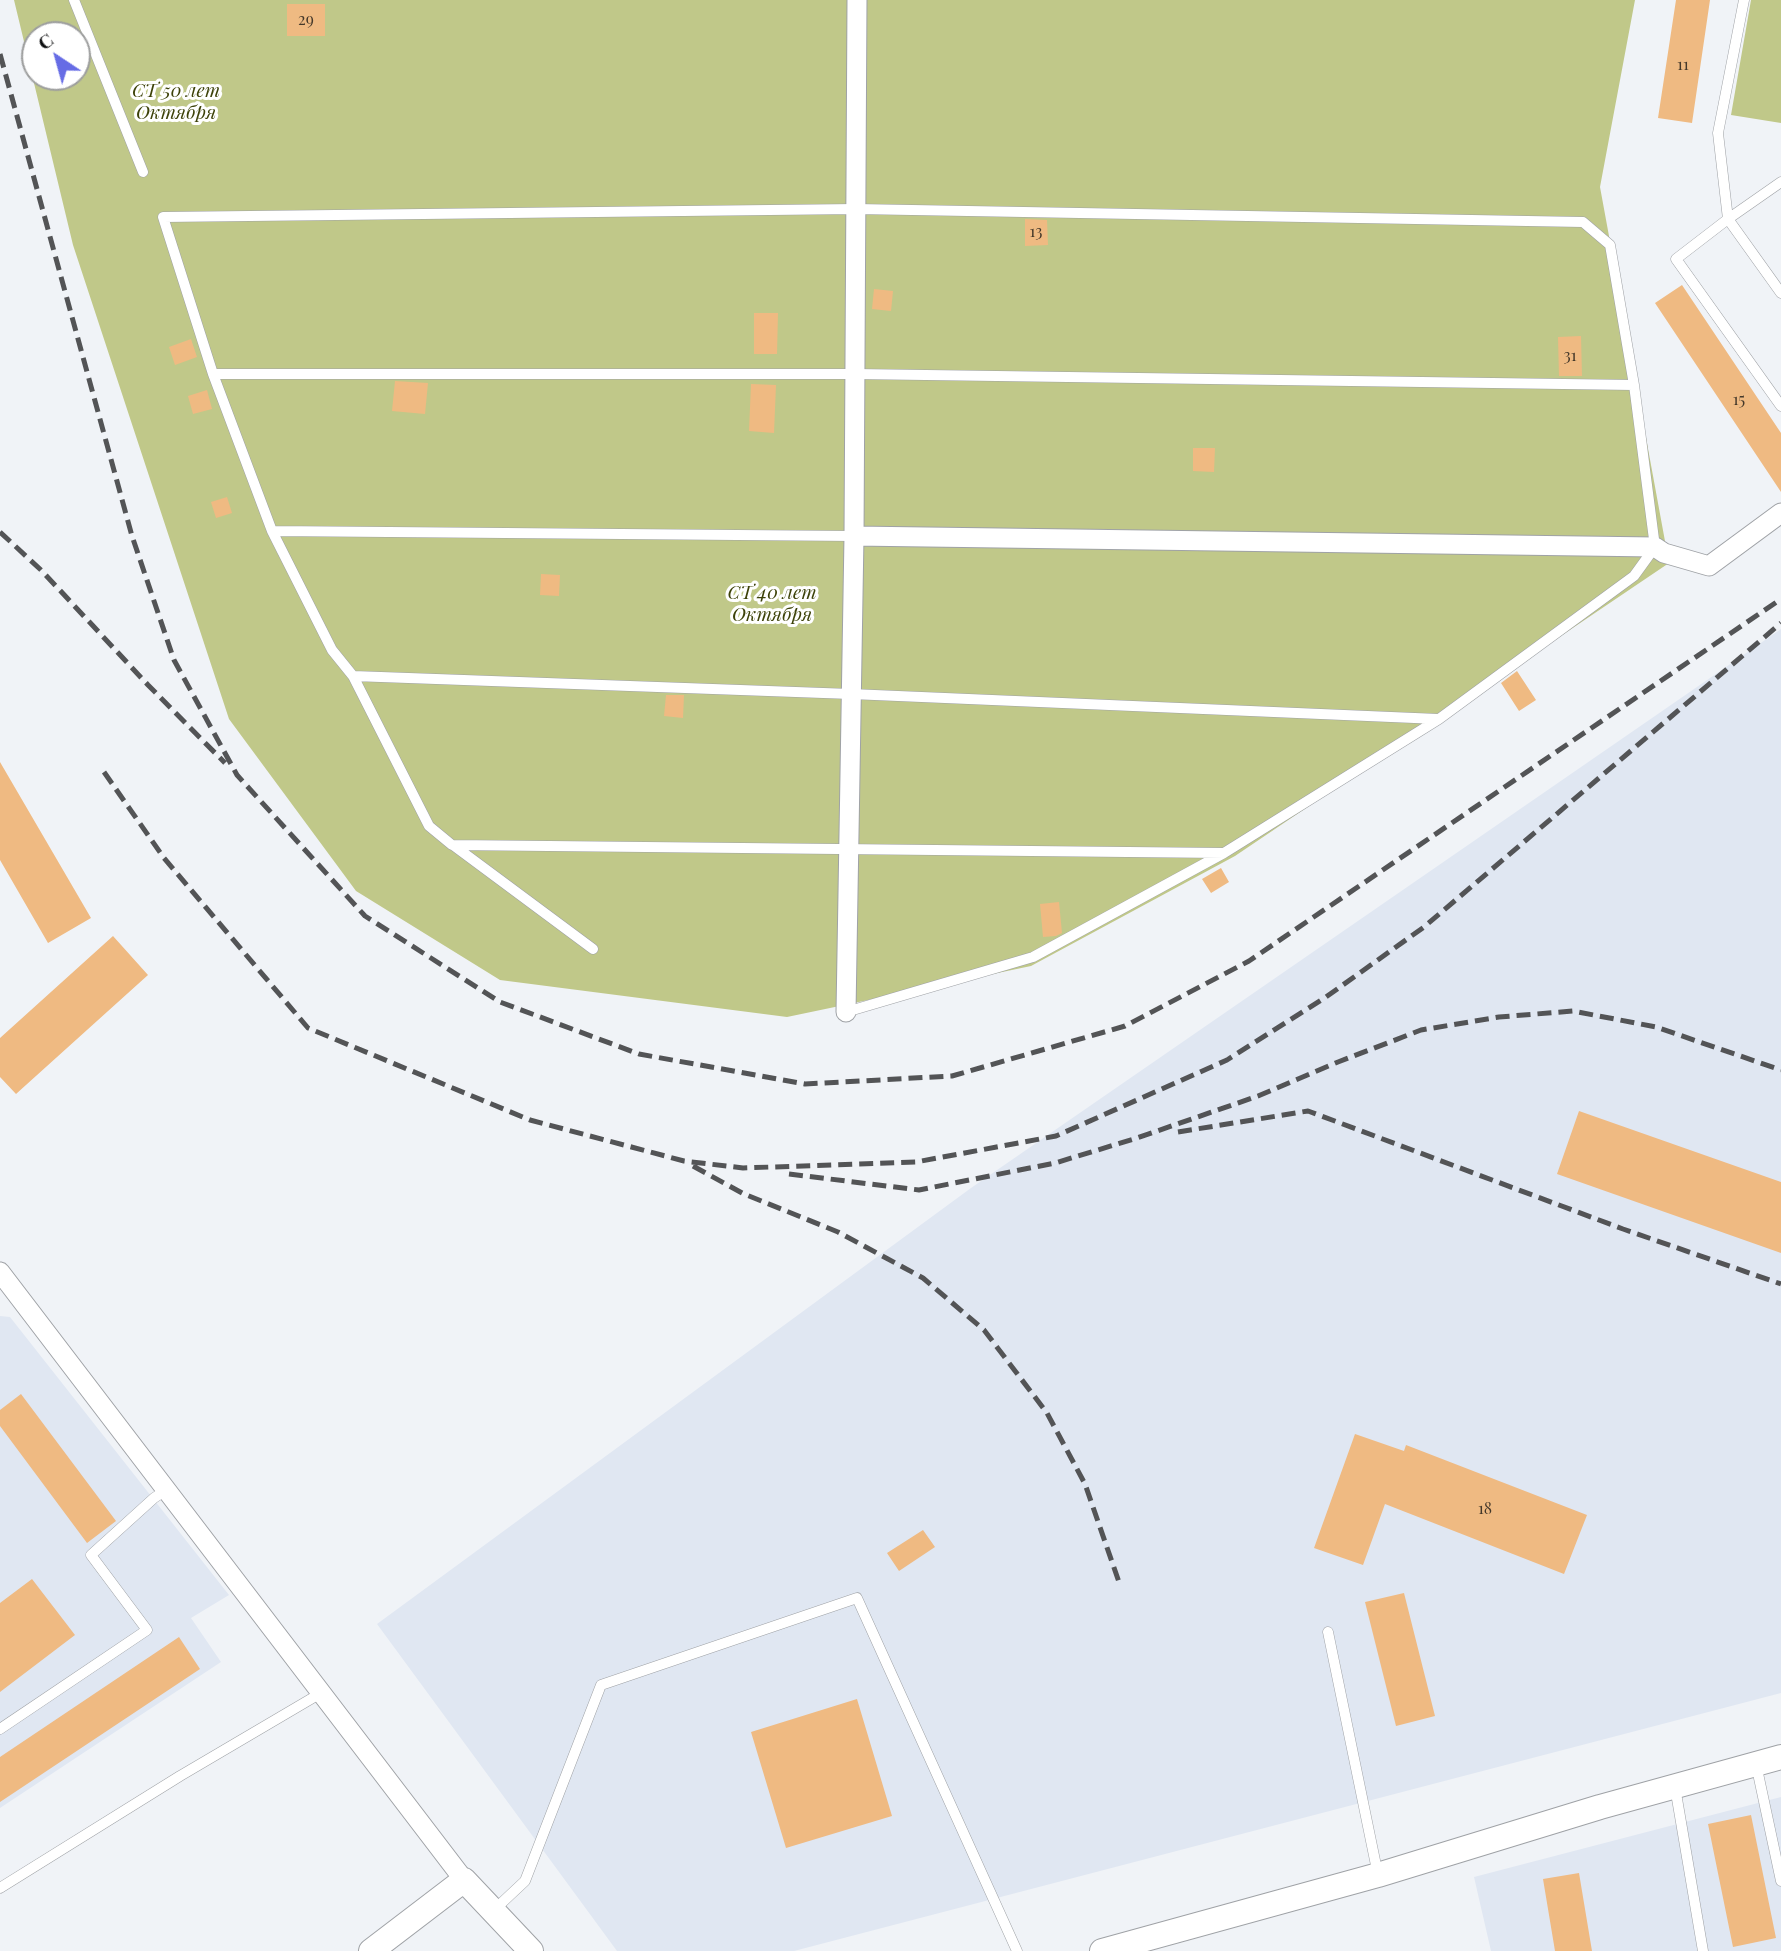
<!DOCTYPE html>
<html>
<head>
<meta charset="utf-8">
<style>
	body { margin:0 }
	#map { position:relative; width:1781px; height:1951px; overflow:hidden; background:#f0f3f7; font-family:"Playfair Display",serif }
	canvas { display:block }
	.north { position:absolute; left:21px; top:21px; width:70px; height:70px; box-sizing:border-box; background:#fff; border:2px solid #9d9e9e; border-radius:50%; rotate:324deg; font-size:19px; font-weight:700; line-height:28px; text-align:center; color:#0b0c0d }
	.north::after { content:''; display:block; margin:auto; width:24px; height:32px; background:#666ce5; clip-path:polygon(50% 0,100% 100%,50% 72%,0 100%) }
</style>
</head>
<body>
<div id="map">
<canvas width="1781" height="1951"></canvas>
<div class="north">С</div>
</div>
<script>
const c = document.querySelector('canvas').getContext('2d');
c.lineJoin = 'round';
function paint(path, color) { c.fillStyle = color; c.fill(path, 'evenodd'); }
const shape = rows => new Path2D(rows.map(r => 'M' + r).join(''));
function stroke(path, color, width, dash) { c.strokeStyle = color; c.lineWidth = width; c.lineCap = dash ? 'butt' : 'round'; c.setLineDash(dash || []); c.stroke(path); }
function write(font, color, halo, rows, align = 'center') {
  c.font = font + ' "Playfair Display",serif'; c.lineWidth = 6; c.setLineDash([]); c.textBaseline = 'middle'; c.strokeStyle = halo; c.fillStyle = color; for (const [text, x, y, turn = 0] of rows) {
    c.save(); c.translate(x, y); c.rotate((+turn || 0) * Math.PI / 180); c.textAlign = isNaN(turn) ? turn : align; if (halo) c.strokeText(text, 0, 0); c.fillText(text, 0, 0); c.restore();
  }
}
paint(shape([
	[1781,629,1781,1693,794,1951,617,1951,377,1624,971,1188],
	[0,1316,10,1317,229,1595,191,1618,221,1662,0,1808],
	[1781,1797,1781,1951,1491,1951,1474,1877]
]), '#e0e7f2');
paint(shape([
	[14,0,1635,0,1600,187,1669,563,1235,856,1031,966,787,1017,500,980,356,891,229,719,73,245],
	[35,35,77,35,77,77,35,77],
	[1751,0,1781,0,1781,123,1731,115]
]), '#c0c889');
paint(shape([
	[1676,0,1710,0,1692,123,1658,118],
	[287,4,325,4,325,36,287,36],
	[1025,219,1047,220,1048,245,1025,246],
	[1682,285,1781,433,1781,492,1655,303],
	[874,289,893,291,891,311,872,309],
	[754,313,778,313,777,354,754,354],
	[1581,336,1582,376,1559,376,1558,337],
	[191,339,197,357,175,365,169,347],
	[395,381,428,383,425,414,392,411],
	[751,384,776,385,774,433,749,431],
	[207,390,212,409,193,414,188,396],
	[1193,448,1215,448,1214,472,1193,471],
	[227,497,232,513,216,518,211,502],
	[541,574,560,575,559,596,540,595],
	[1517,671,1536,700,1519,711,1501,683],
	[666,695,684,695,683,718,664,716],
	[0,762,91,918,48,943,0,860],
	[1221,868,1229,882,1211,893,1202,879],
	[1059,902,1062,933,1056,936,1043,937,1040,904],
	[113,936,148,975,16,1094,0,1077,0,1038],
	[1579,1111,1781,1182,1781,1253,1557,1174],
	[21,1394,116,1521,87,1543,0,1426,0,1410],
	[1355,1434,1404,1451,1406,1445,1587,1515,1564,1574,1385,1504,1363,1565,1314,1548],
	[923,1530,935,1547,899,1571,887,1553],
	[32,1579,75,1635,0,1692,0,1603],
	[1404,1593,1435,1716,1396,1726,1365,1602],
	[179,1637,200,1669,0,1802,0,1757],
	[857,1699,892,1816,786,1848,751,1732],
	[1751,1815,1776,1938,1733,1947,1708,1824],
	[1579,1873,1592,1951,1555,1951,1543,1879]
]), '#efba82');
const service = shape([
	[74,0,143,172],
	[1744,0,1718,133,1728,219,1676,259,1781,406],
	[1781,182,1728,219,1781,293],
	[213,374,855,374,1634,385],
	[272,531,854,536],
	[353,676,851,694,1438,719],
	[453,845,593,949],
	[846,1012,1033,957,1224,853,1439,719,1634,576,1655,547,1634,385,1610,245,1583,222,856,209,163,217,213,374,272,531,332,650,353,676,429,826,452,845,1224,853],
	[1328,1632,1378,1875],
	[0,1729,147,1630,91,1555,154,1498,166,1490],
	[1756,1764,1781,1881],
	[1675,1787,1703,1951],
	[0,1888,180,1776,321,1693],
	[493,1911,525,1881,601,1685,857,1598,1017,1951]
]);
const minor = shape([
	[854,536,1655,547,1664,553,1709,566,1781,513],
	[846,1012,854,536,857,0],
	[0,1272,464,1880]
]);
const tertiary = shape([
	[371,1951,464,1880,531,1951],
	[1102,1951,1378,1875,1600,1807,1781,1757]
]);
stroke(service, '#9fa2a6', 11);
stroke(minor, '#9fa2a6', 21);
stroke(tertiary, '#9fa2a6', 26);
stroke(service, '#fff', 10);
stroke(minor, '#fff', 19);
stroke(tertiary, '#fff', 24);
stroke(shape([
	[0,54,132,536,174,660,237,775,365,916,500,1002,639,1054,805,1084,952,1076,1125,1026,1249,961,1781,599],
	[0,532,41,570,148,685,225,763],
	[104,772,164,858,308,1028,530,1120,684,1161,743,1168,916,1162,1056,1136,1227,1060,1326,997,1424,927,1781,623],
	[1178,1132,1308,1111,1623,1229,1781,1284],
	[693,1166,744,1194,838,1232,923,1278,984,1330,1047,1413,1085,1484,1120,1585],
	[789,1174,919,1190,1055,1163,1137,1138,1258,1096,1338,1062,1421,1030,1499,1017,1573,1011,1656,1027,1781,1070]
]), '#535456', 5, [14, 7]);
write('16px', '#44382a', null, [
	["29",306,20],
	["11",1683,65],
	["13",1036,232],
	["31",1570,356],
	["15",1739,400],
	["18",1485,1509]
]);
write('italic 19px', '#3d4209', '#fff', [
	["СТ 50 лет",176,91],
	["Октября",176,113],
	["СТ 40 лет",772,593],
	["Октября",772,615]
]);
</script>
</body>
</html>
